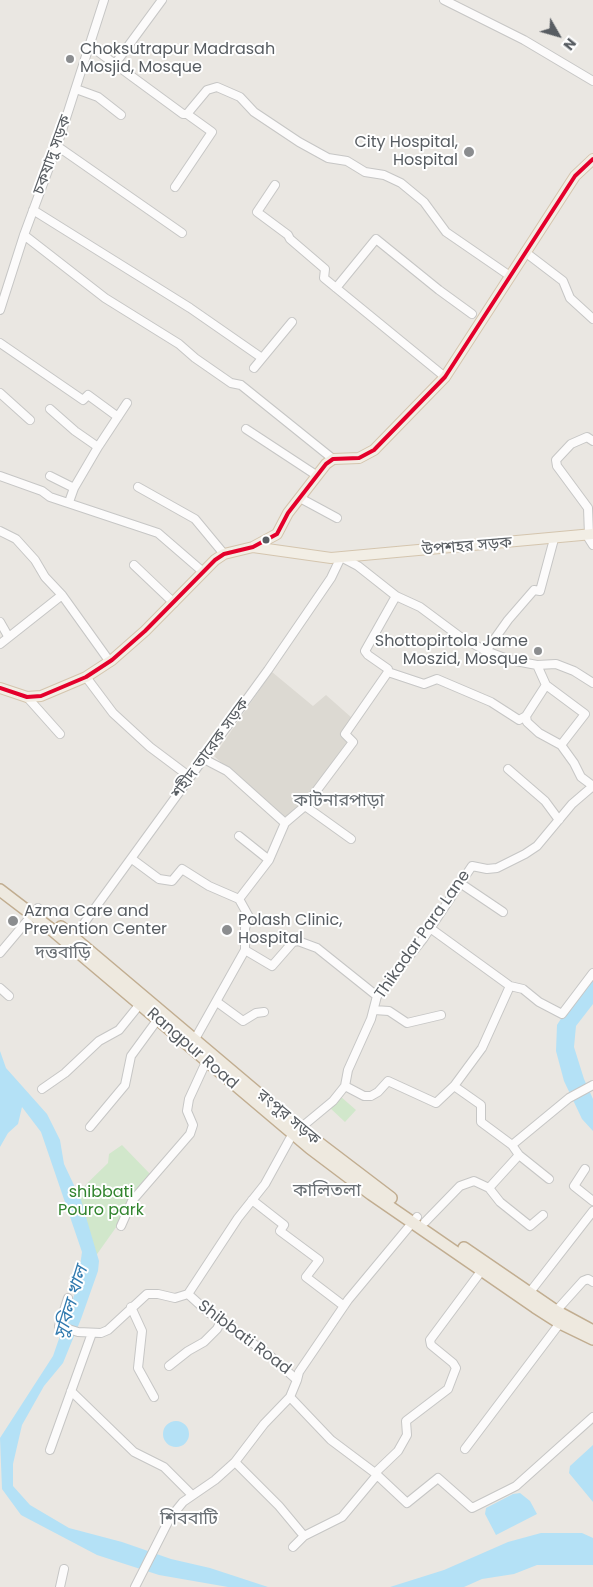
<!DOCTYPE html>
<html>
<head>
<meta charset="utf-8">
<style>
	body { margin:0 }
	#map { position:relative; width:593px; height:1587px; overflow:hidden; background:#eae7e2; font-family:Poppins,sans-serif }
	canvas { display:block }
	.north { position:absolute; left:533px; top:10px; width:50px; height:50px; -webkit-text-stroke:4px #fff; paint-order:stroke; rotate:128deg; font-size:14px; font-weight:700; line-height:20px; text-align:center; color:#585d62 }
	.north::after { content:''; display:block; margin:auto; width:18px; height:22px; background:#585d62; clip-path:polygon(50% 0,100% 100%,50% 72%,0 100%) }
</style>
</head>
<body>
<div id="map">
<canvas width="593" height="1587"></canvas>
<div class="north">N</div>
</div>
<script>
const c = document.querySelector('canvas').getContext('2d');
c.lineJoin = 'round';
function paint(path, color) { c.fillStyle = color; c.fill(path, 'evenodd'); }
const shape = rows => new Path2D(rows.map(r => 'M' + r).join(''));
function stroke(path, color, width, dash) { c.strokeStyle = color; c.lineWidth = width; c.lineCap = dash ? 'butt' : 'round'; c.setLineDash(dash || []); c.stroke(path); }
function write(font, color, halo, rows, align = 'center') {
  c.font = font + ' Poppins,"Noto Sans Bengali",sans-serif'; c.lineWidth = 4; c.setLineDash([]); c.textBaseline = 'middle'; c.strokeStyle = halo; c.fillStyle = color; for (const [text, x, y, turn = 0] of rows) {
    c.save(); c.translate(x, y); c.rotate((+turn || 0) * Math.PI / 180); c.textAlign = isNaN(turn) ? turn : align; if (halo) c.strokeText(text, 0, 0); c.fillText(text, 0, 0); c.restore();
  }
}
paint(shape([
	[272,672,313,706,326,695,352,718,342,735,347,742,297,811,283,818,214,756]
]), '#dcd9d2');
paint(shape([
	[340,1096,356,1110,345,1122,329,1107],
	[122,1145,153,1177,126,1207,117,1226,95,1257,73,1197,108,1163,109,1154]
]), '#d1e7cb');
paint(shape([
	[593,977,593,1004,576,1026,574,1047,584,1079,593,1099,593,1131,582,1119,564,1081,556,1051,557,1025,571,1003],
	[0,1051,6,1068,47,1114,60,1140,64,1164,81,1200,99,1261,98,1271,81,1319,63,1363,44,1386,22,1425,13,1464,13,1486,30,1505,69,1528,122,1542,171,1559,210,1568,268,1587,228,1587,159,1575,97,1555,21,1515,2,1489,0,1438,53,1356,77,1287,82,1252,41,1132,22,1107,18,1124,8,1133,0,1147],
	'163 1434a13 13 0 1 1 26 0a13 13 0 1 1-26 0Z',
	[593,1445,593,1502,569,1473,570,1466],
	[520,1493,530,1501,537,1514,496,1535,485,1514,486,1508,513,1494],
	[541,1533,582,1533,593,1538,593,1565,537,1565,514,1574,482,1579,464,1587,390,1587,444,1570,508,1542]
]), '#b4e1f6');
const minor = shape([
	[444,0,524,40,593,81],
	[89,45,183,114,187,114,207,90,217,87,240,97,254,112,299,142,328,158,347,161,365,172,384,175,401,183,424,202,446,232,510,276],
	[115,64,162,0],
	[76,89,98,97,121,115],
	[57,146,182,233],
	[275,185,257,212,288,235,290,239,325,269,324,278,445,377],
	[175,187,212,132,187,114],
	[33,210,190,308,262,358],
	[24,235,105,298,179,344,195,358,231,383,241,385,333,459],
	[525,252,563,281,570,298,593,319],
	[336,288,376,239,439,290,472,314],
	[0,310,24,235,57,146,104,0],
	[0,343,83,400,88,395,118,417],
	[254,368,292,322],
	[0,393,30,420],
	[50,409,75,431,98,447],
	[246,429,316,475],
	[0,476,42,491,50,497,158,533,202,571],
	[50,476,74,488],
	[138,487,195,519,224,554],
	[300,498,337,518],
	[69,502,74,488,98,447,127,403],
	[0,531,16,539,35,560,45,577,62,595,110,662],
	[586,534,593,545],
	[589,535,588,508,557,466,556,460,571,444,587,437,593,441],
	[134,565,174,603],
	[0,622,8,636],
	[0,644,62,595],
	[486,651,508,620,534,590,540,591,554,539],
	[537,665,556,664,574,671,593,683],
	[388,672,424,684,437,679,491,702,519,720,526,716],
	[86,677,113,713,150,747,190,777],
	[546,685,585,714,561,745],
	[27,697,60,734],
	[204,759,227,771,285,823],
	[508,769,545,801,559,820],
	[305,806,351,839],
	[285,823,305,806,353,742,345,734,388,672,388,669,368,655,365,651,396,596],
	[239,836,269,860],
	[132,859,159,879,172,881,182,869,209,886,239,899],
	[460,883,503,912],
	[430,928,510,986,523,989,539,1002,562,1014,593,973],
	[74,937,268,670,331,578,341,557,358,566,396,596,420,607,459,636,486,651,510,660,537,665,546,685,526,716,527,722,539,733,561,745,574,763,581,777,593,786],
	[245,950,272,966,293,942,298,941,317,948,377,996],
	[0,953,38,908],
	[0,988,9,996],
	[217,1002,243,1021,256,1013,264,1012],
	[374,1010,389,1011,407,1023,441,1015],
	[195,1039,245,950,245,928,249,917,239,899,269,860,285,823],
	[345,1086,364,1096,371,1096,378,1092,388,1081,436,1103,454,1086,482,1048,510,986],
	[454,1086,481,1105,481,1122,512,1145,519,1155,549,1179],
	[42,1089,65,1073,99,1041,119,1030,140,1004],
	[90,1127,125,1085,131,1056,158,1019],
	[512,1145,569,1098,593,1085],
	[585,1169,574,1186,593,1201],
	[489,1188,519,1155],
	[252,1200,284,1225,280,1231,319,1260,306,1277,344,1306],
	[425,1222,460,1186,474,1181,489,1188,500,1202,530,1226,543,1215],
	[121,1226,132,1201,190,1134,193,1125,187,1111,189,1099,206,1062],
	[530,1292,593,1211],
	[188,1294,238,1218,265,1184,292,1135,333,1101,345,1086,348,1070,371,1019,377,996,423,939,472,866,487,869,497,868,525,854,537,846,572,804,593,786],
	[68,1298,59,1326,78,1332,101,1333,108,1330,147,1294,158,1294,175,1298,188,1294],
	[131,1307,142,1331,138,1368,154,1397],
	[556,1311,583,1281,588,1279,593,1282],
	[169,1366,188,1351,204,1342,217,1329,221,1321],
	[297,1380,299,1372,348,1300,417,1217],
	[71,1391,134,1452,164,1467,192,1495],
	[290,1397,331,1440,375,1473,407,1503,438,1478,472,1508,516,1486,593,1417],
	[465,1449,560,1323],
	[50,1450,92,1333],
	[235,1462,279,1506,304,1536],
	[375,1473,398,1451,407,1435,406,1421,448,1389,456,1368,453,1363,431,1345,430,1340,482,1270],
	[293,1547,304,1536,342,1517,377,1475],
	[60,1587,64,1569],
	[135,1587,170,1518,183,1502,215,1480,235,1462,264,1424,290,1397,297,1380,267,1353,209,1313,188,1294]
]);
const major = shape([
	[253,547,331,558,593,534],
	[0,688,27,697,41,696,86,677,112,660,145,631,215,560,224,554,253,547,277,534,288,513,326,464,333,459,359,458,374,450,445,377,575,176,593,159]
]);
const highway = shape([
	[0,890,51,929,310,1148,371,1194,535,1307,560,1323,593,1339],
	[61,927,299,1128,391,1198],
	[464,1248,556,1311,593,1331]
]);
stroke(minor, '#c6c6c5', 10);
stroke(major, '#d4c5ae', 12);
stroke(highway, '#c1ad90', 14);
stroke(minor, '#fcfbfb', 8);
stroke(major, '#f2eee5', 10);
stroke(highway, '#eee9df', 11);
stroke(shape([
	[0,688,27,697,41,696,86,677,112,660,145,631,215,560,224,554,253,547,277,534,288,513,326,464,333,459,359,458,374,450,445,377,575,176,593,159]
]), '#e4002b', 4);
for (const [x, y, r, color] of [
	[70,59,5,"#8b8d8f"],
	[469,152,6,"#8b8d8f"],
	[266,540,4.5,"#585d62"],
	[538,651,5,"#8b8d8f"],
	[13,921,6,"#8b8d8f"],
	[227,930,6,"#8b8d8f"]
]) { const dot = new Path2D(); dot.arc(x, y, r, 0, 2 * Math.PI); c.fillStyle = color; c.fill(dot); stroke(dot, '#fff', 2); }
write('16px', '#585d62', '#fff', [
	["Choksutrapur Madrasah",80,50],
	["Mosjid, Mosque",80,68],
	["City Hospital,",458,143,"right"],
	["Hospital",458,161,"right"],
	["Shottopirtola Jame",528,642,"right"],
	["Moszid, Mosque",528,660,"right"],
	["Azma Care and",24,912],
	["Prevention Center",24,930],
	["Polash Clinic,",238,921],
	["Hospital",238,939]
], 'left');
write('16px', '#585d62', '#fff', [
	["চকযাদু সড়ক",53,155,-70],
	["উপশহর সড়ক",467,547,-5],
	["শহীদ তারেক সড়ক",211,749,-54],
	["Thikadar Para Lane",423,935,-55],
	["Rangpur Road",192,1049,41],
	["রংপুর সড়ক",288,1118,40],
	["Shibbati Road",244,1338,37]
]);
write('16px', '#31842e', '#fff', [
	["shibbati",101,1193],
	["Pouro park",101,1211]
]);
write('18px', '#696f74', '#fff', [
	["কাটনারপাড়া",339,801],
	["দত্তবাড়ি",63,953],
	["কালিতলা",327,1191],
	["শিববাটি",189,1519]
]);
write('italic 18px', '#317aaf', '#fff', [
	["সুবিল খাল",72,1303,-73]
]);
</script>
</body>
</html>
